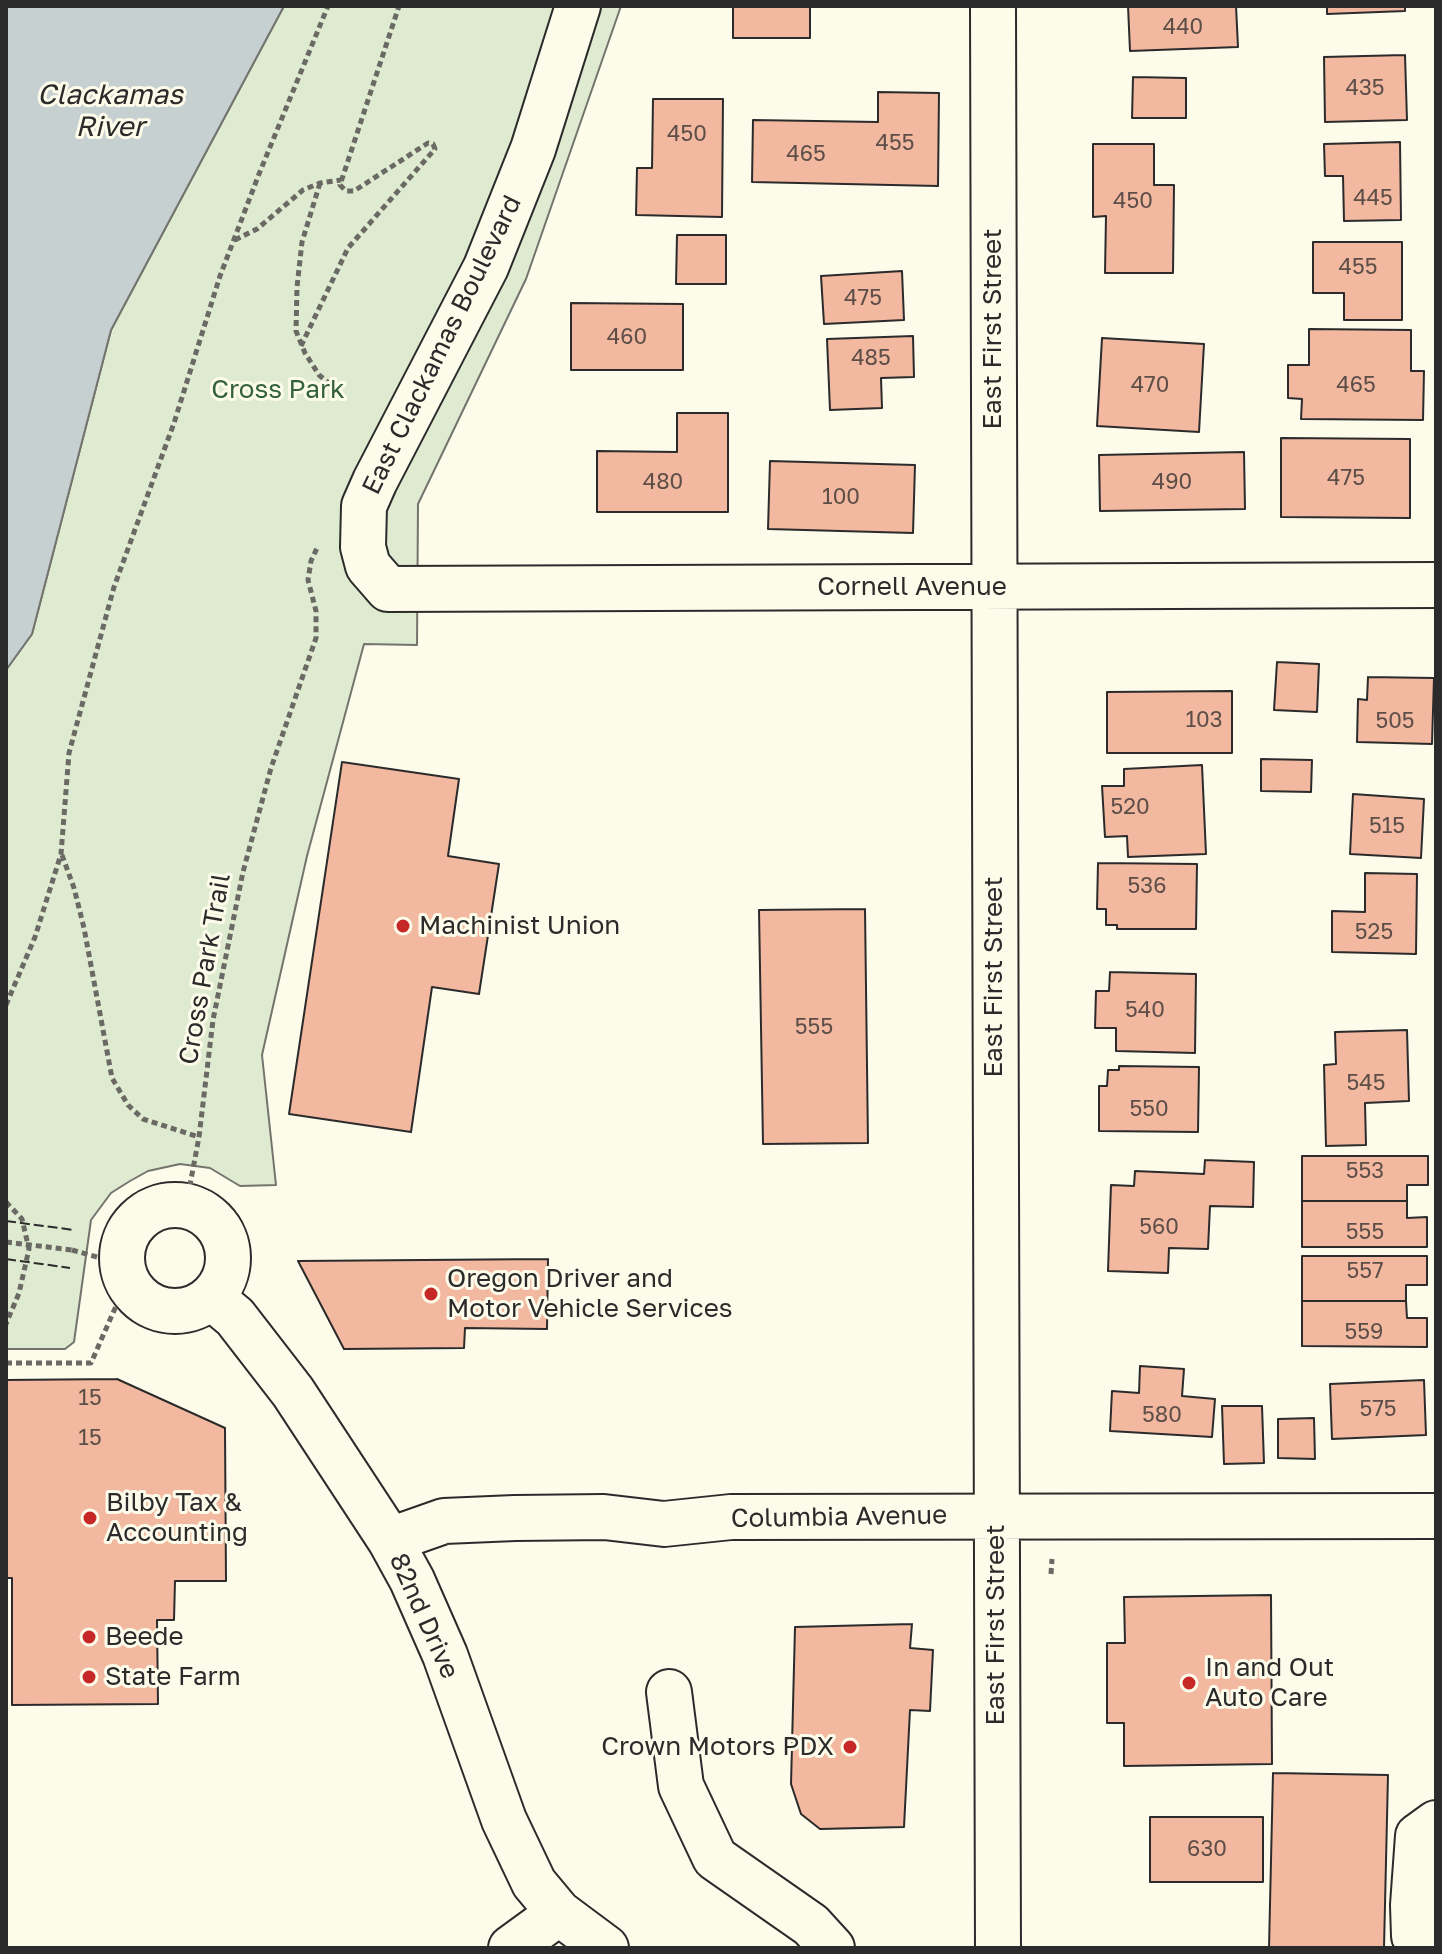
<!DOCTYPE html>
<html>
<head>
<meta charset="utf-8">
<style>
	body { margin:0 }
	#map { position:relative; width:1442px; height:1954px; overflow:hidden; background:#fdfbea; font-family:"Golos Text",sans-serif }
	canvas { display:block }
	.frame { position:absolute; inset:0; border:8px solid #2b2b2b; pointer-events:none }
</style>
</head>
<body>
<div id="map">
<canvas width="1442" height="1954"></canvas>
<div class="frame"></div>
</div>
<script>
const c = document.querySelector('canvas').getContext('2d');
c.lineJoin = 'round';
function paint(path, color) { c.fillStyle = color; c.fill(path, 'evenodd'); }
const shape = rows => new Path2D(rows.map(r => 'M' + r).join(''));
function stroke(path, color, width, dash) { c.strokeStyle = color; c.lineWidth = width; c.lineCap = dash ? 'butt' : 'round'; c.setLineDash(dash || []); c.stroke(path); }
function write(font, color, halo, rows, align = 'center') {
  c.font = font + ' "Golos Text",sans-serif'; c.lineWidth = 6; c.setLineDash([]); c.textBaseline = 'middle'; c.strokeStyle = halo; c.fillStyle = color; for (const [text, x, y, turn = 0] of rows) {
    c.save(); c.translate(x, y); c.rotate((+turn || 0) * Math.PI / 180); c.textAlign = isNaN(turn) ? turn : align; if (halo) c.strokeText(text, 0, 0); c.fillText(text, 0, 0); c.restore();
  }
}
const green = shape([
	[284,6,621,6,526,279,418,504,417,645,364,644,307,856,262,1055,276,1185,240,1186,210,1168,180,1164,148,1171,130,1181,111,1193,91,1220,74,1342,65,1349,6,1349,6,670,32,634,111,330,284,6]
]);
paint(green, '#deebd1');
stroke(green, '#74746e', 2);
const water = shape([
	[6,6,284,6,111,330,32,634,6,670,6,6]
]);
paint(water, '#c7d0d0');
stroke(water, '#74746e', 2);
const building = shape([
	[733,6,810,6,810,38,733,38,733,6],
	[1128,6,1236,6,1238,47,1130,51,1128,6],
	[1327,6,1405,6,1405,11,1327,14,1327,6],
	[1405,55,1407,120,1325,122,1324,57,1405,55],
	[1133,77,1186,78,1186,118,1132,118,1133,77],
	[878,92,939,93,938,186,752,182,753,120,878,122,878,92],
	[653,99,723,99,722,217,636,215,637,168,652,168,653,99],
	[1400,142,1401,220,1344,221,1343,176,1325,176,1324,144,1400,142],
	[1093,144,1154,144,1154,185,1174,185,1173,273,1105,273,1106,216,1093,217,1093,144],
	[677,235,726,235,726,284,676,284,677,235],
	[1313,242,1402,242,1402,320,1344,320,1344,293,1313,293,1313,242],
	[902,271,904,320,824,324,821,276,902,271],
	[571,303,683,304,683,370,571,370,571,303],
	[1309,329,1411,330,1411,371,1424,371,1423,420,1301,419,1302,399,1288,398,1288,365,1309,365,1309,329],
	[913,336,914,377,881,378,882,408,830,410,827,339,913,336],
	[1102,338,1204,344,1199,432,1097,426,1102,338],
	[677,413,728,413,728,512,597,512,597,451,677,452,677,413],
	[1281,438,1410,439,1410,518,1281,517,1281,438],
	[1244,452,1245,509,1100,511,1099,455,1244,452],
	[770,461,915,465,913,533,768,529,770,461],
	[1277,662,1319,664,1317,712,1274,710,1277,662],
	[1368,677,1434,678,1432,744,1357,742,1358,699,1367,700,1368,677],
	[1232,691,1232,753,1107,753,1107,692,1232,691],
	[1261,759,1312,760,1311,792,1261,791,1261,759],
	[342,762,459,779,448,856,499,864,479,994,432,987,411,1132,289,1114,342,762],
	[1202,765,1206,854,1128,857,1127,836,1105,837,1102,786,1124,786,1124,769,1202,765],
	[1353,794,1424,799,1421,858,1350,854,1353,794],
	[1098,863,1197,864,1196,929,1117,929,1117,925,1106,925,1106,909,1097,909,1098,863],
	[1365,873,1417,874,1416,954,1332,952,1332,911,1365,912,1365,873],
	[865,909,868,1143,763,1144,759,910,865,909],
	[1110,972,1196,974,1195,1053,1116,1051,1116,1028,1095,1028,1096,991,1109,991,1110,972],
	[1407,1030,1409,1101,1365,1103,1366,1145,1326,1146,1324,1065,1336,1064,1335,1032,1407,1030],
	[1119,1066,1199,1067,1198,1132,1099,1131,1099,1086,1107,1086,1108,1070,1119,1070,1119,1066],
	[1302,1156,1428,1156,1428,1185,1407,1185,1407,1201,1302,1201,1302,1156],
	[1205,1160,1254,1162,1253,1207,1210,1206,1208,1249,1169,1248,1168,1273,1108,1271,1111,1185,1134,1186,1135,1171,1204,1174,1205,1160],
	[1302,1201,1407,1201,1407,1218,1427,1217,1427,1247,1302,1247,1302,1201],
	[1302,1256,1427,1256,1427,1285,1406,1285,1406,1301,1302,1301,1302,1256],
	[548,1259,547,1329,465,1328,464,1348,344,1349,298,1261,548,1259],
	[1302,1301,1406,1301,1407,1318,1427,1318,1427,1347,1302,1346,1302,1301],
	[1140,1366,1184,1369,1182,1396,1215,1399,1212,1437,1110,1431,1112,1391,1139,1393,1140,1366],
	[117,1379,225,1428,226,1581,175,1581,174,1620,157,1620,158,1704,12,1705,12,1578,6,1578,6,1380,117,1379],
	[1424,1380,1426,1435,1332,1439,1330,1384,1424,1380],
	[1222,1406,1262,1406,1264,1463,1224,1464,1222,1406],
	[1314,1418,1315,1459,1278,1458,1278,1419,1314,1418],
	[1271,1595,1272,1764,1124,1766,1124,1723,1107,1723,1107,1643,1125,1643,1124,1597,1271,1595],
	[912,1624,910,1648,933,1650,930,1711,910,1710,904,1827,820,1829,801,1814,791,1784,795,1627,912,1624],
	[1273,1773,1388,1775,1384,1948,1269,1948,1273,1773],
	[1150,1817,1263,1817,1263,1882,1150,1882,1150,1817]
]);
paint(building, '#f2b8a0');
stroke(building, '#2b2b2b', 2);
const minor = shape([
	[578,6,533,149,486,267,375,481,364,506,363,547,368,566,388,589,1436,585],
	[993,6,998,1948],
	'122 1258a53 53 0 1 1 106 0a53 53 0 1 1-106 0Z',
	[211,1297,235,1317,293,1392,390,1540,412,1580,445,1655,504,1820,534,1883,559,1913,606,1948],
	[390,1540,444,1521,515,1518,604,1517,664,1524,731,1517,1436,1516],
	[669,1692,681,1786,715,1858,811,1925,832,1948],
	[1436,1823,1418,1836,1413,1905,1414,1936,1436,1947],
	[511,1948,559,1913]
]);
stroke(minor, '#2b2b2b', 48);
stroke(shape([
	[320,183,302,242,297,287,296,331,305,353,319,375,335,388],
	[235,240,257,229,303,190,320,183,341,180],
	[301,346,348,248,435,149,433,144,428,143,354,191,346,191,340,185,399,6],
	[62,855,74,888,84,928,112,1078,128,1105,143,1119,199,1137],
	[6,1005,35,937,61,854,69,753,114,587,174,423,220,276,259,174,328,6],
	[6,1202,22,1219,29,1249,19,1293,6,1324],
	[186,1206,199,1137,213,1020,243,872,271,768,316,638,316,611,308,580,311,561,318,546],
	[72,1250,122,1264],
	[6,1363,91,1363,127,1281],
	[1051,1574,1052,1559]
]), '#6a6964', 5, [6, 4]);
stroke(minor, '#fdfbea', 44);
stroke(shape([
	[6,1242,72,1250]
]), '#6a6964', 5, [6, 4]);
stroke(shape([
	[6,1221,74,1230],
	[6,1259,70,1268]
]), '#2b2b2b', 2, [10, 4]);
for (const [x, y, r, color] of [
	[403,926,8,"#c62828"],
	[431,1294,8,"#c62828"],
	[90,1518,8,"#c62828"],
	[89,1637,8,"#c62828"],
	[89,1677,8,"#c62828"],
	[1189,1683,8,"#c62828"],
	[850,1747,8,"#c62828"]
]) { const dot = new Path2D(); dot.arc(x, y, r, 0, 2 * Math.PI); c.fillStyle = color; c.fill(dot); stroke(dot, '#fdfbea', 3); }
write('22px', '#5d4e48', null, [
	["440",1183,27],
	["435",1365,88],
	["450",687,134],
	["455",895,143],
	["465",806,154],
	["445",1373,198],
	["450",1133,201],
	["455",1358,267],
	["475",863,298],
	["460",627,337],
	["485",871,358],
	["470",1150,385],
	["465",1356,385],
	["475",1346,478],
	["480",663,482],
	["490",1172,482],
	["100",841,497],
	["103",1204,720],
	["505",1395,721],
	["520",1130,807],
	["515",1387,826],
	["536",1147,886],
	["525",1374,932],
	["540",1145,1010],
	["555",814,1027],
	["545",1366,1083],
	["550",1149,1109],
	["553",1365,1171],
	["560",1159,1227],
	["555",1365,1232],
	["557",1365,1271],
	["559",1364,1332],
	["15",90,1398],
	["575",1378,1409],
	["580",1162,1415],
	["15",90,1438],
	["630",1207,1849]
]);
write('26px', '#2b2b2b', '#fdfbea', [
	["East First Street",993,329,-90],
	["East Clackamas Boulevard",442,345,-64],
	["Cornell Avenue",912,587],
	["Cross Park Trail",205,969,-80],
	["East First Street",994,977,-90],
	["Columbia Avenue",839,1517,-1],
	["82nd Drive",424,1616,66],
	["East First Street",996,1625,-90]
]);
write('26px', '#34623c', '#fdfbea', [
	["Cross Park",278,390]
]);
write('26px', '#2b2b2b', '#fdfbea', [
	["Machinist Union",419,926],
	["Oregon Driver and",447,1279],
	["Motor Vehicle Services",447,1309],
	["Bilby Tax &",106,1503],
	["Accounting",106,1533],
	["Beede",105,1637],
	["In and Out",1205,1668],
	["Auto Care",1205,1698],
	["State Farm",105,1677],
	["Crown Motors PDX",834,1747,"right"]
], 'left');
write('italic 28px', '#2b2b2b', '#fdfbea', [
	["Clackamas",110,95],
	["River",110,127]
]);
</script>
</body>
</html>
